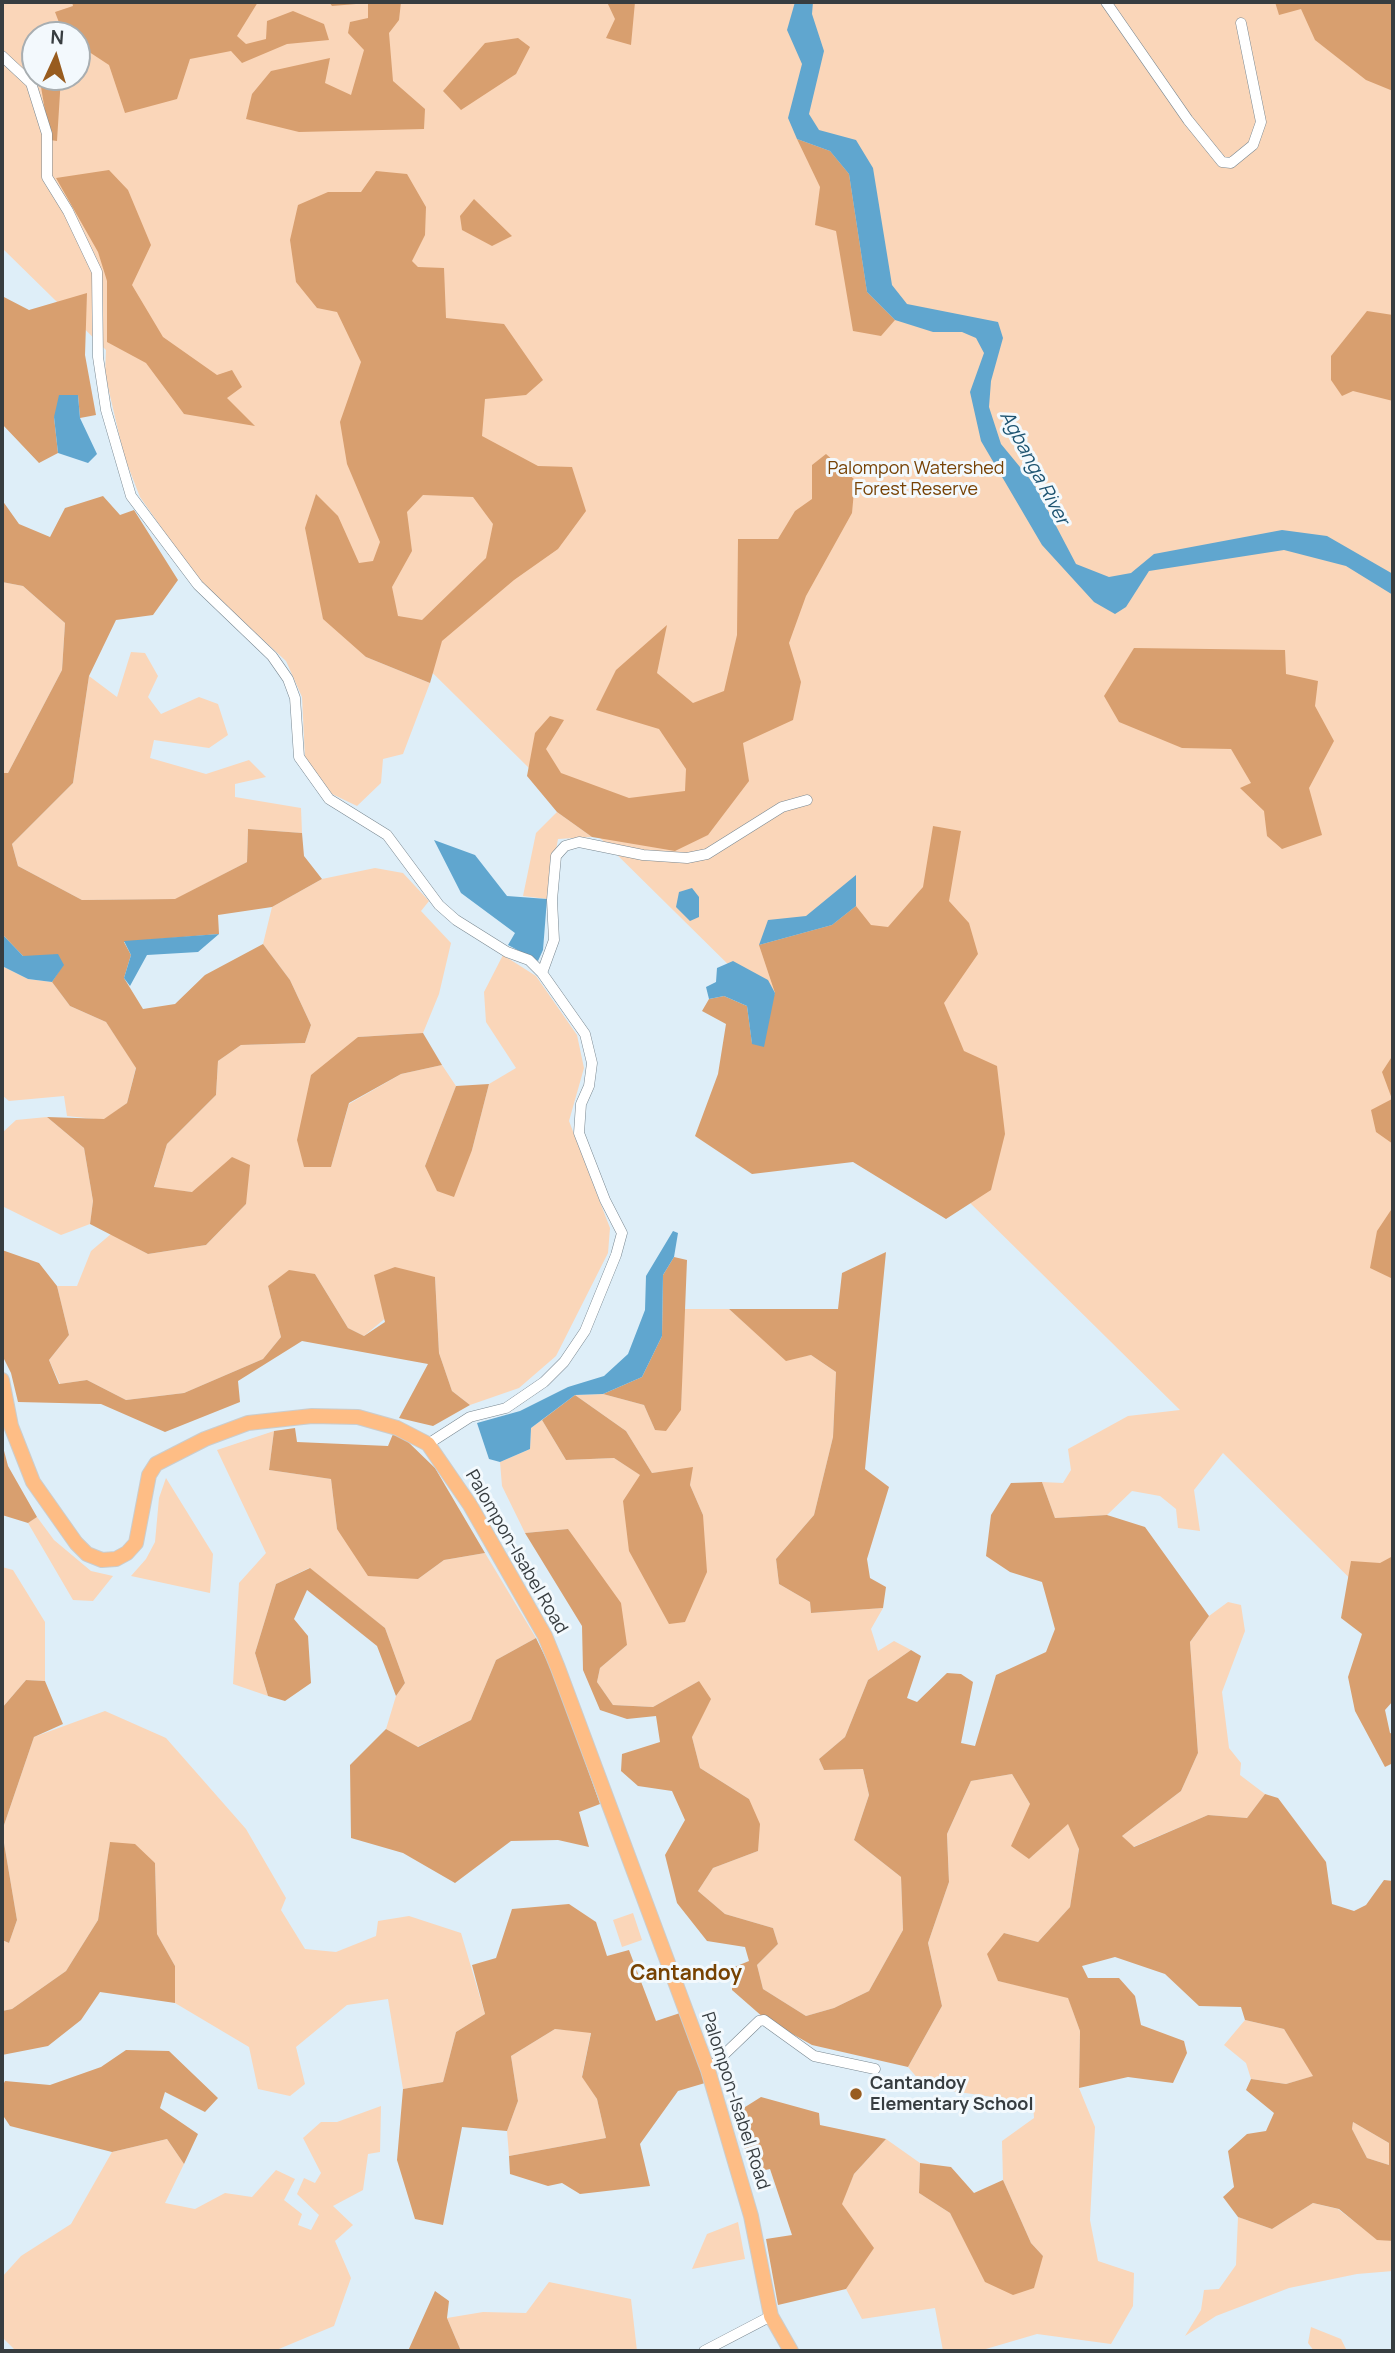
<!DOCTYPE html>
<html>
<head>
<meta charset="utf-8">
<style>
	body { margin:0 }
	#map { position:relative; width:1395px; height:2353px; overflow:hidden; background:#deeef8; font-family:Manrope,sans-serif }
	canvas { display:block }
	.frame { position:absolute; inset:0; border:4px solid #373d40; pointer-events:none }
	.north { position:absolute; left:21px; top:21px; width:70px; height:70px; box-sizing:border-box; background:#f3f9fd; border:2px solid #a8aeb1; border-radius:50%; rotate:4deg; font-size:19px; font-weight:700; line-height:28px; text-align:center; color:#373d40 }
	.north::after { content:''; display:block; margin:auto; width:24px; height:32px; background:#985c1f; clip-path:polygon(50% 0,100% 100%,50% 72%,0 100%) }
</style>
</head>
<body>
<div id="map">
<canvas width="1395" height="2353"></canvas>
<div class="frame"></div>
<div class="north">N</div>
</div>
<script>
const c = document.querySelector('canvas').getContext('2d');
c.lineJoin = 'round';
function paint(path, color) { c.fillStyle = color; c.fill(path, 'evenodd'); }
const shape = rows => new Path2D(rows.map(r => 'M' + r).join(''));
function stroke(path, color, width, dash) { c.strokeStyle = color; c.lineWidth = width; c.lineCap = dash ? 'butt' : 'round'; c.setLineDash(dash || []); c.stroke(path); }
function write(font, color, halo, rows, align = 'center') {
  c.font = font + ' Manrope,sans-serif'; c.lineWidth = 6; c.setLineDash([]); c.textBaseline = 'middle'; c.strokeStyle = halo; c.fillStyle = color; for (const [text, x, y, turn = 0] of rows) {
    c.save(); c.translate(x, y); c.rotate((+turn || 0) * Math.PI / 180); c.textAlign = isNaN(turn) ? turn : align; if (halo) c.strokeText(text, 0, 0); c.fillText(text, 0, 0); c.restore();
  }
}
paint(shape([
	[2,2,1393,2,1393,1621,1223,1453,1194,1490,1200,1531,1178,1528,1176,1509,1160,1496,1132,1491,1107,1515,1055,1518,1042,1482,1063,1483,1071,1470,1068,1449,1128,1416,1180,1410,312,554,317,577,366,657,430,683,403,754,383,759,381,783,357,806,332,794,305,758,302,697,286,661,198,580,140,497,124,456,105,374,106,350,2,248],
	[35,35,77,35,77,77,35,77],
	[2,582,23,586,65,623,62,670,8,773,2,773],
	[131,652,145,653,158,676,148,697,161,714,199,697,218,704,228,735,209,748,154,740,150,758,206,774,249,760,266,777,235,784,235,797,301,808,302,833,248,829,247,862,176,899,82,900,18,866,12,844,73,783,89,676,117,697],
	[557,812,592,837,558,839,547,899,523,896,536,833],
	[375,868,403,873,429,901,421,911,451,943,439,994,423,1033,358,1037,331,1167,349,1104,401,1074,442,1065,456,1086,425,1166,472,1150,489,1084,516,1068,486,1022,484,992,503,955,536,976,577,1035,584,1068,569,1121,610,1228,608,1253,556,1356,519,1388,470,1405,452,1391,439,1353,435,1277,364,1336,348,1328,315,1274,268,1286,281,1337,263,1359,184,1393,126,1400,87,1380,60,1384,49,1360,69,1335,57,1286,77,1286,91,1251,111,1234,148,1254,206,1245,246,1204,192,1192,154,1188,167,1144,216,1095,218,1061,241,1045,305,1043,311,1025,290,980,263,944,272,907,322,879],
	[2,966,28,979,52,982,70,1006,106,1022,136,1067,127,1103,104,1120,67,1116,64,1096,9,1101,2,1095],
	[47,1117,84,1148,93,1201,90,1224,61,1235,2,1206,2,1133,16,1120],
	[683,1309,729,1309,786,1360,811,1355,836,1372,833,1437,814,1515,776,1559,779,1584,810,1602,811,1613,883,1608,871,1629,878,1651,894,1641,911,1650,868,1680,845,1737,819,1759,824,1770,863,1769,869,1795,854,1840,901,1877,903,1930,869,1991,834,2008,806,2016,763,1989,757,1965,778,1944,773,1928,725,1914,698,1891,713,1868,758,1851,749,1799,700,1768,692,1737,699,1681,653,1707,613,1705,597,1682,600,1668,627,1645,568,1529,525,1533,502,1486,500,1462,530,1449,531,1428,542,1420,566,1460,614,1458,703,1515,690,1485,692,1468,652,1473,626,1431,575,1395,603,1394,644,1405,655,1430,681,1410],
	[274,1431,269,1470,331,1479,337,1529,418,1579,444,1560,485,1553,536,1638,496,1660,471,1720,417,1747,386,1729,396,1696,405,1683,385,1628,309,1568,276,1584,255,1653,268,1696,233,1684,239,1583,266,1553,217,1450],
	[166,1478,213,1554,210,1593,131,1576,146,1559,155,1542,159,1498],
	[37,1517,54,1540,91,1571,113,1576,93,1601,73,1600,28,1523],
	[2,1567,13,1570,45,1622,45,1681,26,1680,2,1708],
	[1228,1602,1241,1605,1245,1631,1222,1692,1229,1748,1241,1763,1240,1775,1265,1794,1247,1818,1208,1815,1133,1847,1122,1836,1181,1791,1198,1753,1190,1642,1209,1616],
	[105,1711,166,1738,246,1829,286,1898,281,1910,305,1949,336,1952,376,1936,378,1921,409,1916,461,1933,485,2014,456,2032,443,2082,403,2089,388,1999,347,2005,296,2047,305,2084,290,2096,258,2089,249,2047,175,2003,175,1966,157,1934,155,1863,110,1843,98,1920,66,1971,12,2009,2,2011,2,1940,9,1943,17,1920,2,1831,34,1737],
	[1012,1774,1030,1804,1029,1859,1068,1823,1079,1848,1070,1907,1038,1942,1004,1933,999,1981,1068,1997,1080,2031,1079,2088,1095,2127,1090,2220,1098,2261,1134,2273,1133,2306,1111,2344,1037,2334,979,2351,943,2351,935,2308,862,2319,846,2289,873,2248,841,2204,854,2174,886,2139,920,2163,919,2193,950,2213,986,2281,1043,2256,1031,2243,1003,2180,1002,2141,1034,2118,1033,2103,925,2087,908,2067,942,2006,928,1943,949,1882,947,1834,971,1781],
	[633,1913,642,1940,622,1947,613,1920],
	[1245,2020,1284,2029,1314,2076,1286,2084,1251,2079,1246,2063,1224,2045],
	[555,2029,591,2032,582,2076,597,2099,606,2138,509,2156,507,2131,518,2101,511,2056],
	[381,2106,380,2152,368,2154,363,2190,333,2206,353,2225,335,2241,351,2278,334,2326,274,2351,16,2351,2,2337,2,2277,21,2256,71,2224,112,2152,167,2139,184,2164,165,2203,195,2209,225,2193,252,2197,276,2170,295,2179,284,2200,302,2214,298,2225,311,2230,319,2215,297,2194,304,2178,315,2183,321,2173,303,2138,321,2122,337,2122],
	[1353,2122,1389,2143,1389,2165,1367,2158,1352,2129],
	[1313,2203,1338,2209,1377,2239,1393,2241,1393,2271,1357,2274,1289,2288,1216,2316,1185,2336,1201,2310,1204,2290,1219,2289,1236,2265,1238,2217,1272,2229],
	[738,2222,745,2259,692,2269,707,2234],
	[549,2282,631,2299,637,2351,461,2351,447,2318,483,2312,526,2313],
	[1311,2327,1341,2339,1347,2351,1314,2351,1308,2343]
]), '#fad6b9');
paint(shape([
	[72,2,258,2,237,36,246,44,266,39,267,21,293,11,324,24,329,40,287,44,242,63,231,51,190,59,177,99,125,113,109,65,77,44,77,35,63,33,55,12,73,6],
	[329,2,401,2,399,20,389,33,393,81,425,109,424,129,299,132,246,119,252,94,271,71,330,58,325,83,351,95,364,50,348,33,350,22,368,18,368,3,332,6],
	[607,2,635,2,631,45,606,38,615,19],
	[1275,2,1393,2,1393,91,1366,80,1315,40,1301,9,1279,15],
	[518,38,530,47,516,74,461,110,443,91,485,43],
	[35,46,35,77,61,77,57,141,50,140,41,87,33,78],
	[797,139,830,151,849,174,867,292,895,320,881,336,853,331,836,231,815,225,820,187],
	[109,170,128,190,151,245,132,285,163,337,217,375,232,370,242,387,227,398,255,426,184,414,146,363,107,342,107,281,98,252,56,178],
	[376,171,407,174,426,207,425,235,412,261,418,267,444,268,446,318,504,324,543,380,526,395,485,399,482,436,538,466,572,467,586,511,558,549,514,580,442,641,430,683,366,657,323,619,305,528,316,494,338,516,359,563,373,561,380,542,347,464,340,422,361,362,337,312,317,308,296,282,290,240,298,205,328,192,361,192],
	[423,495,473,497,493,524,486,558,422,620,398,616,392,587,412,551,407,512],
	[474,199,512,236,492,246,462,230,460,216],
	[87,293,85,355,96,415,80,418,78,395,54,417,58,453,39,463,2,424,2,296,29,310],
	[1367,311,1393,315,1393,401,1353,391,1342,396,1331,380,1331,356],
	[826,454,855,480,852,513,806,596,789,643,801,682,793,720,743,743,749,781,708,835,675,851,592,837,557,812,527,776,535,733,550,716,564,720,546,749,561,773,629,798,685,791,686,769,659,729,596,710,616,670,667,625,657,673,693,703,724,691,737,635,738,539,778,539,795,511,812,499,812,465],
	[103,496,120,515,134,510,178,580,153,615,116,620,89,676,73,783,12,844,18,866,82,900,175,899,247,862,248,829,302,833,304,856,322,879,272,907,218,915,219,934,124,942,131,955,124,978,143,1009,175,1004,205,975,263,944,290,980,311,1025,305,1043,241,1045,218,1061,216,1095,167,1144,154,1187,192,1192,232,1157,250,1165,246,1204,206,1245,148,1254,90,1224,93,1201,84,1148,47,1117,104,1119,127,1103,136,1068,106,1022,70,1006,52,982,63,965,23,956,2,934,2,773,8,773,62,670,65,623,23,586,2,582,2,500,19,524,50,537,65,508],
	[1134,648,1285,650,1286,674,1318,681,1315,706,1334,741,1309,788,1322,835,1282,849,1267,836,1264,811,1240,788,1251,783,1231,749,1182,748,1119,722,1104,696],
	[933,826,961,831,949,901,969,923,978,954,944,1003,964,1051,997,1066,1005,1134,991,1190,946,1219,853,1162,752,1174,695,1136,718,1074,726,1024,702,1011,709,999,724,996,747,1006,752,1043,775,993,759,945,832,925,856,906,871,925,888,927,923,887],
	[423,1033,442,1065,401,1074,349,1103,331,1167,304,1167,297,1140,311,1075,358,1037],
	[1393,1055,1393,1144,1376,1132,1371,1110,1392,1099,1382,1072],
	[489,1084,472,1150,454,1197,437,1191,425,1166,456,1086],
	[1393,1207,1393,1279,1370,1268,1377,1231],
	[2,1250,39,1263,57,1286,69,1335,49,1360,59,1384,87,1380,126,1400,184,1393,263,1359,281,1337,268,1286,289,1270,315,1274,348,1328,364,1336,385,1322,374,1275,395,1267,435,1277,439,1353,452,1391,470,1405,433,1426,399,1418,428,1364,302,1341,238,1381,240,1402,165,1432,101,1404,18,1402,11,1373,2,1355],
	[886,1252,865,1469,889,1487,867,1559,870,1578,886,1587,883,1608,811,1613,810,1602,779,1584,776,1559,814,1515,833,1437,836,1372,811,1355,786,1361,729,1309,838,1309,842,1273],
	[674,1257,687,1260,681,1410,666,1431,655,1430,644,1405,603,1394,642,1377,662,1336,663,1275],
	[575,1395,626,1431,652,1473,693,1467,690,1485,703,1515,707,1572,685,1622,669,1624,629,1551,623,1501,640,1475,614,1458,566,1460,542,1420],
	[295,1428,297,1442,388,1446,393,1434,405,1439,435,1468,485,1553,444,1560,418,1579,368,1576,337,1529,331,1479,269,1470,274,1431],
	[2,1443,8,1466,37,1517,28,1523,2,1515],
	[1042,1482,1055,1518,1107,1515,1145,1527,1209,1616,1190,1642,1198,1753,1181,1791,1122,1836,1134,1847,1208,1815,1247,1818,1265,1794,1278,1798,1326,1862,1332,1904,1354,1911,1366,1905,1384,1880,1393,1881,1393,2241,1377,2240,1339,2209,1313,2203,1272,2229,1238,2217,1223,2197,1234,2187,1228,2151,1247,2134,1266,2131,1274,2113,1246,2090,1251,2079,1286,2084,1313,2076,1284,2029,1245,2020,1241,2007,1199,2006,1165,1974,1115,1957,1082,1966,1088,1978,1119,1978,1135,1996,1141,2025,1184,2041,1187,2053,1173,2083,1128,2077,1079,2088,1080,2031,1068,1998,998,1981,987,1954,1004,1933,1038,1942,1070,1907,1079,1849,1068,1824,1029,1859,1011,1846,1030,1804,1012,1774,971,1781,947,1834,949,1882,928,1943,942,2006,908,2067,812,2045,764,2018,732,1990,732,1968,749,1961,745,1947,707,1941,677,1903,665,1855,685,1820,672,1791,638,1786,621,1771,622,1754,660,1742,656,1716,627,1719,600,1710,583,1670,582,1626,525,1533,568,1529,621,1603,627,1645,600,1668,597,1682,613,1705,653,1707,699,1681,711,1699,692,1737,700,1768,749,1799,760,1824,758,1851,713,1868,698,1891,725,1914,773,1928,778,1944,757,1965,763,1989,806,2016,834,2008,869,1991,903,1930,901,1877,854,1840,869,1795,863,1769,824,1770,819,1759,845,1737,868,1680,911,1650,921,1656,907,1698,917,1702,947,1673,961,1674,973,1682,961,1743,975,1746,996,1675,1046,1652,1055,1629,1042,1582,1010,1572,986,1556,991,1515,1011,1483],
	[1353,2122,1389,2143,1389,2165,1367,2158,1352,2129],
	[1393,1556,1393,1701,1385,1710,1390,1733,1393,1734,1393,1763,1385,1767,1355,1711,1348,1677,1362,1634,1341,1618,1351,1561,1380,1563],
	[310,1568,385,1628,405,1683,396,1696,377,1646,307,1590,294,1619,308,1636,311,1683,285,1701,268,1696,255,1653,276,1584],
	[536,1638,555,1677,600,1804,579,1812,589,1847,558,1840,511,1841,455,1883,403,1853,351,1838,350,1765,386,1729,418,1747,471,1720,496,1660],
	[26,1680,45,1681,63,1724,34,1737,2,1831,17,1920,9,1943,2,1940,2,1708],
	[110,1842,135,1844,155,1863,157,1934,175,1966,175,2003,100,1992,81,2020,48,2046,2,2055,2,2011,12,2009,66,1971,98,1920],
	[569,1904,596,1922,607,1956,629,1950,656,2021,680,2013,705,2083,678,2091,640,2144,650,2186,580,2194,562,2183,548,2186,510,2174,509,2156,606,2138,597,2099,582,2077,591,2033,555,2029,511,2056,518,2101,507,2131,462,2127,443,2225,415,2219,397,2160,403,2089,443,2082,456,2032,485,2014,472,1965,496,1958,512,1909],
	[126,2050,169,2051,218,2098,205,2112,165,2092,160,2108,198,2134,184,2164,167,2139,112,2152,10,2126,2,2114,2,2087,5,2081,50,2085,101,2067],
	[761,2097,819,2113,820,2125,886,2139,854,2174,842,2204,874,2248,846,2289,778,2305,766,2239,792,2235,770,2169,752,2173,734,2114],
	[920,2163,951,2167,974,2193,1003,2180,1031,2243,1043,2256,1034,2288,1013,2295,985,2282,950,2213,919,2193],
	[435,2291,449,2301,447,2318,461,2351,408,2351]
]), '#d89f6f');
paint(shape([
	[795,2,813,2,812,14,824,51,809,114,819,130,856,140,873,168,892,285,907,304,998,322,1003,338,991,381,989,407,1001,444,1034,484,1076,564,1109,577,1131,573,1154,554,1282,530,1327,536,1393,574,1393,595,1346,566,1284,550,1149,571,1126,607,1115,614,1094,602,1042,545,981,441,970,392,984,353,976,338,962,332,933,332,895,320,867,292,849,174,830,151,797,139,788,118,802,64,787,30],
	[59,395,78,395,80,418,97,454,88,463,58,453,54,417],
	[434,840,475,855,507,896,547,899,543,950,538,961,508,945,515,933,461,893],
	[856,875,856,906,832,925,759,945,768,920,806,916],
	[692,888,699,897,699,917,690,921,676,907,679,892],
	[2,934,23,956,58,954,64,965,52,982,28,979,2,966],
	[219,934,198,952,147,955,130,986,124,978,131,955,124,941],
	[733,961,768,980,775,993,764,1047,752,1044,747,1006,724,996,709,999,706,987,716,982,717,968],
	[673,1231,678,1233,674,1257,663,1275,662,1336,642,1377,603,1394,575,1395,531,1428,530,1449,500,1462,489,1459,477,1423,520,1411,568,1387,604,1376,628,1354,645,1310,646,1276]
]), '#60a6cf');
const minor = shape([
	[1106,2,1188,120,1222,162,1231,163,1253,145,1261,122,1241,23],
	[2,56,31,83,47,134,47,177,68,211,97,272,98,357,106,410,131,496,198,585,272,656,288,679,295,698,299,757,329,799,387,835,439,905,456,920,507,952,529,960,542,973,585,1034,592,1063,589,1086,581,1104,579,1133,605,1200,622,1233,616,1255,585,1331,564,1362,544,1382,506,1408,470,1417,428,1444],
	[542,973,554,940,552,900,556,856,565,846,579,842,643,855,687,858,707,854,782,807,807,800],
	[708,2070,759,2021,764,2020,814,2056,875,2069],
	[704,2351,771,2316]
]);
const highway = shape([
	[2,1380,11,1426,33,1482,76,1543,87,1554,102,1560,116,1559,127,1553,136,1543,149,1475,156,1464,205,1439,248,1423,312,1416,358,1417,397,1428,428,1444,470,1505,545,1636,558,1668,708,2070,751,2216,771,2316,791,2351]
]);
stroke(minor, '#7a8891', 11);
stroke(highway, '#cbcdcd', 16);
stroke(minor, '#fff', 10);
stroke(highway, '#febd85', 14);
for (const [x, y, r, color] of [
	[856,2094,7,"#985c1f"]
]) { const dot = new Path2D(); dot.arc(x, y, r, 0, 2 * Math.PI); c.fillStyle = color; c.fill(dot); stroke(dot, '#f3f9fd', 2.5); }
write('18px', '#774205', '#f3f9fd', [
	["Palompon Watershed",916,469],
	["Forest Reserve",916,490]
]);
write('18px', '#373d40', '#f3f9fd', [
	["Palompon-Isabel Road",516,1552,60],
	["Palompon-Isabel Road",735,2101,72]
]);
write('bold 18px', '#373d40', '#f3f9fd', [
	["Cantandoy",870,2084],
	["Elementary School",870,2105]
], 'left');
write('italic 19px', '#1d5370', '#f3f9fd', [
	["Agbanga River",1034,468,62]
]);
write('bold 21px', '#774202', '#f3f9fd', [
	["Cantandoy",686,1974]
]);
</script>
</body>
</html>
